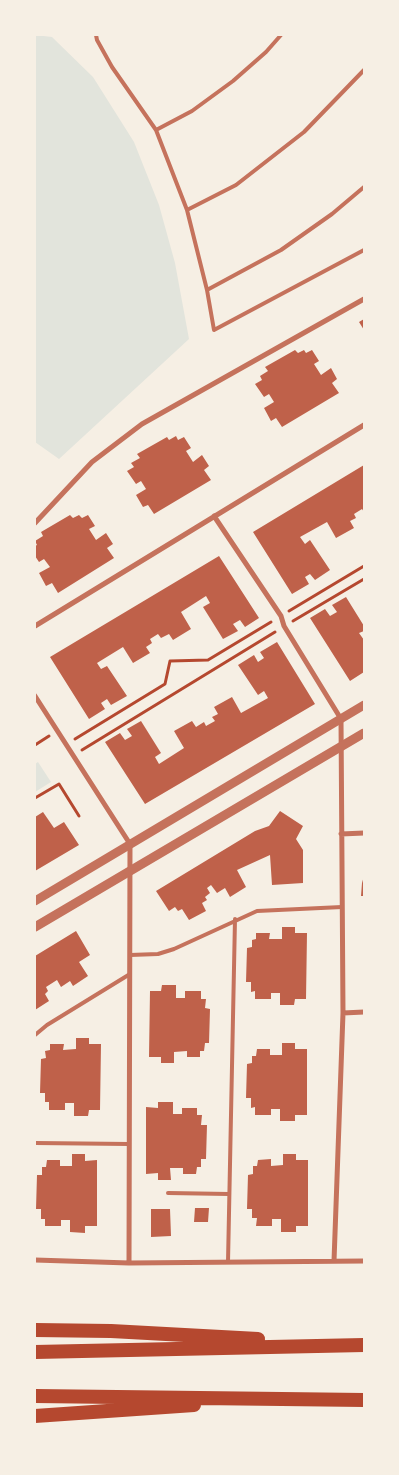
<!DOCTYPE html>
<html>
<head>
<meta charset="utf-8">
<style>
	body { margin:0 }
	#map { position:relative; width:399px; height:1475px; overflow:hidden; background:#f6efe4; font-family:"Public Sans",sans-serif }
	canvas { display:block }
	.frame { position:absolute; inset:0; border:36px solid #f6efe4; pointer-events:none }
</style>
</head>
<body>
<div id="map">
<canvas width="399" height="1475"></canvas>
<div class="frame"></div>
</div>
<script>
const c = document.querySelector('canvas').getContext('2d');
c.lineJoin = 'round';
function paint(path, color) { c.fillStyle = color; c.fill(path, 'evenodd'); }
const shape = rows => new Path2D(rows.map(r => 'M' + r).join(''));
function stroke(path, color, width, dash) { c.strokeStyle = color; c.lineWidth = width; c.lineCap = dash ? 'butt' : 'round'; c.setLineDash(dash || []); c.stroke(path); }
paint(shape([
	[35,35,52,37,93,77,134,142,159,205,175,263,189,339,59,459,35,442],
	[38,762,51,782,35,792,35,764]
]), '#e2e4dc');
paint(shape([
	[364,319,364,330,359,322],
	[295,350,298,353,304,350,306,353,312,350,319,361,314,364,321,375,331,368,337,379,332,383,339,393,282,427,276,418,271,421,264,408,274,402,269,394,264,397,255,384,262,380,260,376,268,371,265,367],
	[176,436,178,440,184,437,191,448,186,451,193,462,202,455,209,466,204,470,211,480,154,514,148,505,143,507,136,495,146,489,141,481,136,484,127,471,134,467,131,463,140,458,137,454,167,437,169,440],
	[364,465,364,512,362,509,354,514,356,518,350,521,354,528,336,538,327,522,300,537,305,544,310,540,330,570,315,580,310,574,305,577,309,584,292,594,253,532],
	[70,515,73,518,79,515,82,518,88,515,95,526,89,529,96,540,106,533,113,544,107,548,114,558,58,593,52,583,46,586,39,573,50,567,44,559,39,562,35,556,35,546,37,545,35,541,43,536,41,532],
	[219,556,259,618,245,627,240,620,233,624,238,631,223,639,203,607,210,603,206,596,181,612,191,629,173,640,169,634,161,638,158,634,150,639,152,643,146,647,150,653,133,663,123,647,97,663,101,669,107,666,127,696,111,705,107,699,101,703,105,709,89,719,50,657],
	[346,597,364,626,364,631,359,633,364,640,364,672,350,681,310,618,325,609,330,616,337,612,332,605],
	[277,642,315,704,145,804,105,742,120,733,125,740,132,736,127,729,141,721,161,753,155,757,159,764,184,748,174,731,192,721,196,727,204,722,206,726,215,721,212,717,218,714,214,707,232,697,241,713,268,698,264,691,258,695,238,665,254,655,258,662,264,658,260,652],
	[280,811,303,826,296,839,303,850,303,883,272,885,270,855,237,870,246,887,230,897,225,888,217,893,211,885,207,888,210,893,205,897,207,900,202,903,206,911,189,920,182,909,178,911,175,907,169,911,156,891,255,831,269,826],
	[43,812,54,828,64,822,79,845,35,871,35,817],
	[364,876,364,896,361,896,362,883],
	[282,927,295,927,295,933,307,933,306,999,295,999,294,1005,280,1005,280,993,271,993,271,999,255,999,255,991,251,992,251,982,246,982,247,948,252,947,252,940,256,939,256,933,270,933,269,939,282,939],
	[76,931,90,955,79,962,88,976,73,986,70,981,61,987,57,980,46,987,48,991,45,994,49,1001,35,1010,35,956],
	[162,985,176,985,176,998,185,998,185,991,201,991,201,999,206,999,205,1008,210,1009,209,1043,205,1043,204,1051,200,1051,200,1057,187,1057,187,1051,174,1052,174,1063,161,1063,161,1057,149,1057,150,991,161,991],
	[76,1038,89,1038,89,1044,101,1044,100,1110,89,1110,88,1116,74,1116,74,1103,65,1103,65,1110,49,1110,49,1102,45,1102,45,1093,40,1093,41,1059,46,1058,45,1051,50,1050,50,1044,64,1044,63,1050,76,1049],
	[282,1043,295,1043,295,1049,307,1049,307,1115,295,1115,295,1121,280,1121,280,1109,271,1109,271,1115,255,1115,255,1107,251,1108,251,1098,246,1098,247,1064,252,1063,252,1056,256,1056,257,1049,270,1049,270,1055,282,1055],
	[158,1102,173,1102,173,1114,182,1114,182,1108,197,1108,197,1115,202,1115,201,1125,207,1125,206,1159,201,1159,201,1167,197,1167,196,1174,183,1174,183,1168,170,1168,171,1180,158,1180,158,1173,146,1174,146,1107,158,1108],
	[72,1154,85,1154,85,1161,97,1160,97,1226,85,1226,85,1233,70,1232,70,1220,61,1220,61,1226,45,1226,45,1219,41,1219,41,1209,36,1209,37,1175,42,1175,42,1167,46,1167,47,1160,60,1160,60,1166,72,1166],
	[283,1154,296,1154,296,1160,308,1160,308,1226,296,1226,296,1232,281,1232,281,1219,272,1219,272,1226,256,1226,257,1218,252,1218,252,1209,247,1209,248,1175,253,1174,253,1166,257,1166,258,1160,271,1159,271,1166,283,1165],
	[195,1208,209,1208,208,1222,194,1222],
	[151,1209,170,1209,171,1236,151,1237]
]), '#bf614a');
stroke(shape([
	[289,611,364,566],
	[293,621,364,579],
	[75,739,165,684,170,661,208,660,271,622],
	[35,745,49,736],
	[82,750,275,632],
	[35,798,59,784,79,816]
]), '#b5482f', 3);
stroke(shape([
	[96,35,97,40,112,67,156,130,187,210,207,290,214,330,364,250],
	[156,130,192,111,233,81,266,52,281,35],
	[187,210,236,185,304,132,364,70],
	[207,290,281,250,332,214,364,187],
	[130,955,158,954,174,949,257,911,342,907],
	[35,1035,47,1025,130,974],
	[35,1143,129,1144],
	[168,1193,229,1194],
	[228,1262,235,919]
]), '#c5725c', 4);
stroke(shape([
	[214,516,281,616,284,626,341,719,343,1013,334,1261],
	[35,523,92,462,142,424,364,299],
	[35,626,364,425],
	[35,696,130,844,129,1263],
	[341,834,364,833],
	[343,1013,364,1012],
	[35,1260,129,1263,364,1261]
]), '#c5725c', 5);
stroke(shape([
	[35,901,364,705],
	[35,927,364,733]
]), '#c5725c', 9);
stroke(shape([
	[35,1330,111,1331,258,1339],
	[35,1352,364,1345],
	[35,1396,364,1400],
	[35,1416,194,1405]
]), '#b5482f', 14);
</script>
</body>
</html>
